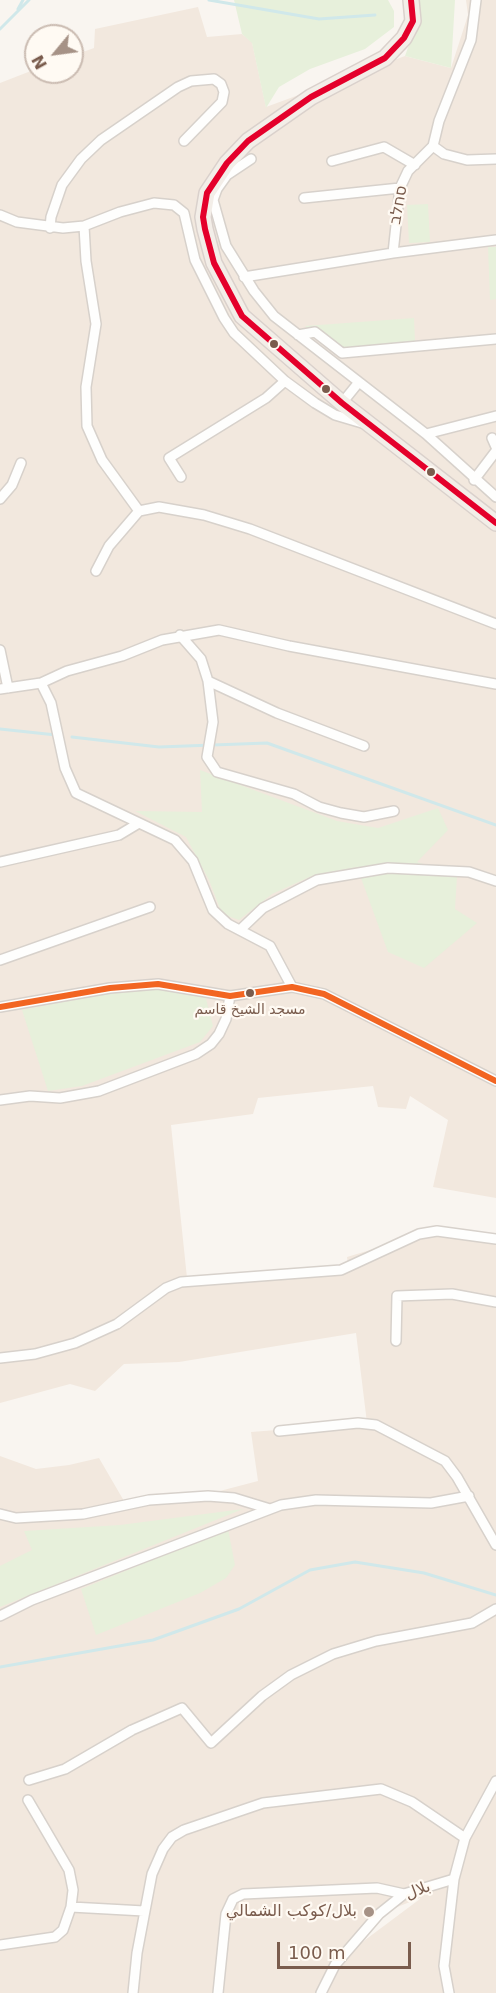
<!DOCTYPE html>
<html>
<head>
<meta charset="utf-8">
<style>
	body { margin:0 }
	#map { position:relative; width:496px; height:1993px; overflow:hidden; background:#f9f5f0; font-family:"DejaVu Sans",sans-serif }
	canvas { display:block }
	.north { position:absolute; left:24px; top:24px; width:60px; height:60px; box-sizing:border-box; background:#fffaf3; border:2px solid #cabbb1; border-radius:50%; rotate:241deg; font-size:16px; font-weight:700; line-height:24px; text-align:center; color:#7a5c4d }
	.north::after { content:''; display:block; margin:auto; width:21px; height:27px; background:#a69286; clip-path:polygon(50% 0,100% 100%,50% 72%,0 100%) }
	.scale { position:absolute; left:277px; top:1942px; width:134px; height:27px; box-sizing:border-box; border:3px solid #7a5c4d; border-top:0; padding-left:8px; font-size:18px; line-height:21px; white-space:nowrap; color:#7a5c4d; -webkit-text-stroke:4px #fffaf3; paint-order:stroke }
</style>
</head>
<body>
<div id="map">
<canvas width="496" height="1993"></canvas>
<div class="north">N</div>
<div class="scale">100 m</div>
</div>
<script>
const c = document.querySelector('canvas').getContext('2d');
c.lineJoin = 'round';
function paint(path, color) { c.fillStyle = color; c.fill(path, 'evenodd'); }
const shape = rows => new Path2D(rows.map(r => 'M' + r).join(''));
function stroke(path, color, width, dash) { c.strokeStyle = color; c.lineWidth = width; c.lineCap = dash ? 'butt' : 'round'; c.setLineDash(dash || []); c.stroke(path); }
function write(font, color, halo, rows, align = 'center') {
  c.font = font + ' "DejaVu Sans",Vazirmatn,"Noto Sans Hebrew",sans-serif'; c.lineWidth = 4.5; c.setLineDash([]); c.textBaseline = 'middle'; c.strokeStyle = halo; c.fillStyle = color; for (const [text, x, y, turn = 0] of rows) {
    c.save(); c.translate(x, y); c.rotate((+turn || 0) * Math.PI / 180); c.textAlign = isNaN(turn) ? turn : align; if (halo) c.strokeText(text, 0, 0); c.fillText(text, 0, 0); c.restore();
  }
}
paint(shape([
	[466,0,496,0,496,1198,433,1187,448,1120,410,1096,406,1109,378,1107,373,1086,258,1098,253,1114,171,1125,187,1278,348,1265,347,1257,440,1229,496,1237,496,1993,0,1993,0,1456,36,1469,69,1465,99,1458,124,1501,216,1492,258,1481,251,1432,367,1423,356,1333,179,1362,124,1364,95,1391,70,1384,0,1403,0,83,36,69,36,72,72,72,72,56,94,48,95,29,198,7,207,37,242,34,252,42,266,107,405,56,451,68,468,15],
	[420,1898,420,1899,349,1952,382,1913]
]), '#f2e8de');
paint(shape([
	[234,0,388,0,394,11,394,27,365,49,310,69,279,87,266,108,252,43,242,34],
	[419,0,455,0,451,68,405,56,420,14],
	[428,204,430,242,409,243,407,205],
	[488,247,496,247,496,299,490,300],
	[414,318,415,342,334,351,305,326],
	[200,770,337,821,378,828,438,808,448,830,417,862,457,876,455,909,477,923,424,968,388,952,357,867,314,875,272,894,239,920,222,914,209,880,186,837,135,811,202,812],
	[158,989,205,995,213,1026,200,1042,82,1086,48,1091,22,1010,105,994],
	[243,1509,0,1607,0,1566,32,1550,24,1531,120,1525],
	[228,1529,235,1565,226,1578,200,1593,96,1635,81,1589]
]), '#e7f0db');
stroke(shape([
	[209,0,319,19,375,15],
	[18,9,23,0],
	[0,29,29,0],
	[0,729,56,735],
	[72,737,159,747,267,743,496,825],
	[0,1667,153,1640,239,1609,310,1570,355,1562,424,1573,496,1595]
]), '#d0e8ea', 3);
const street = shape([
	[476,0,471,40,439,121,433,146,408,171,400,188,393,253,496,240],
	[433,146,444,154,467,160,496,159],
	[251,159,227,175,217,189,213,200,226,246,254,291,274,316,359,382,342,403],
	[332,161,384,147,415,165],
	[304,198,400,188],
	[0,215,17,222,63,228,84,226,120,212,154,203,174,205,184,213,195,260,224,318,234,333,285,381,315,403,335,415,362,423],
	[84,226,86,261,96,324,86,387,87,426,102,460,139,511],
	[50,228,51,217,62,185,81,159,101,140,178,87,191,81,214,79,221,84,224,92,222,102,184,141],
	[244,277,393,253],
	[298,335,315,332,342,353,496,339],
	[359,382,426,434,496,497],
	[426,434,496,416],
	[492,438,496,447],
	[181,477,169,458,266,398,285,381],
	[474,480,496,451],
	[0,499,12,485,21,463],
	[96,571,109,546,139,511,159,507,204,515,250,529,496,624],
	[180,635,201,659,208,681,213,722,207,757,217,772,294,794,319,807,341,813,364,817,394,811],
	[0,650,8,688],
	[208,681,277,713,364,746],
	[41,683,51,703,65,768,76,793,175,840,193,861,213,910,228,924,270,946,292,987],
	[0,689,41,683,67,671,122,656,162,640,219,630,289,646,496,684],
	[0,862,119,835,139,823],
	[241,929,263,908,317,880,388,868,469,872,496,881],
	[0,960,150,907],
	[0,1007,110,988,158,984,230,996,292,987,324,994,496,1081],
	[0,1100,30,1096,60,1098,99,1091,196,1054,211,1044,219,1034,226,1019,230,996],
	[396,1341,397,1296,452,1294,496,1302],
	[0,1358,35,1354,75,1343,117,1324,166,1288,181,1282,341,1270,419,1234,437,1231,496,1239],
	[279,1431,358,1423,376,1425,445,1461,457,1477,496,1545],
	[0,1514,16,1518,83,1514,149,1500,208,1496,234,1498,270,1509],
	[0,1616,32,1600,281,1505,316,1500,431,1503,469,1496],
	[29,1780,65,1769,132,1730,182,1708,211,1743,262,1696,291,1675,333,1654,376,1641,472,1623,496,1609],
	[28,1800,69,1870,73,1890,71,1907],
	[0,1945,55,1937,63,1930,71,1907,144,1911],
	[133,1993,137,1953,152,1874,163,1849,172,1837,184,1830,263,1803,381,1789,412,1802,465,1838],
	[218,1993,226,1914,233,1899,243,1894,377,1888,404,1894],
	[321,1993,335,1965,379,1914,404,1894,454,1879,465,1838,496,1781],
	[449,1993,444,1966,454,1879]
]);
const primary = shape([
	[411,0,413,21,404,38,385,58,311,97,248,141,227,163,207,193,203,217,205,229,214,263,242,316,342,403,496,523]
]);
stroke(street, '#d7d1cb', 12);
stroke(primary, '#dad1cc', 18);
stroke(street, '#fefefd', 9);
stroke(primary, '#f3eee8', 15);
stroke(shape([
	[411,0,413,21,404,38,385,58,311,97,248,141,227,163,207,193,203,217,205,229,214,263,242,316,342,403,496,523]
]), '#e4002b', 6);
stroke(shape([
	[0,1007,110,988,158,984,230,996,292,987,324,994,496,1081]
]), '#f26522', 6);
for (const [x, y, r, color] of [
	[274,344,5,"#7a5c4d"],
	[326,389,5,"#7a5c4d"],
	[431,472,5,"#7a5c4d"],
	[250,993,5,"#7a5c4d"],
	[369,1912,6,"#a69286"]
]) { const dot = new Path2D(); dot.arc(x, y, r, 0, 2 * Math.PI); c.fillStyle = color; c.fill(dot); stroke(dot, '#fffaf3', 2); }
write('14px', '#7a5c4d', '#fffaf3', [
	["مسجد الشيخ قاسم",250,1010]
]);
write('16px', '#7a5c4d', '#fffaf3', [
	["סחלב",399,205,-80],
	["بلال",418,1891,-21]
]);
write('16px', '#7a5c4d', '#fffaf3', [
	["بلال/كوكب الشمالي",357,1912]
], 'right');
</script>
</body>
</html>
